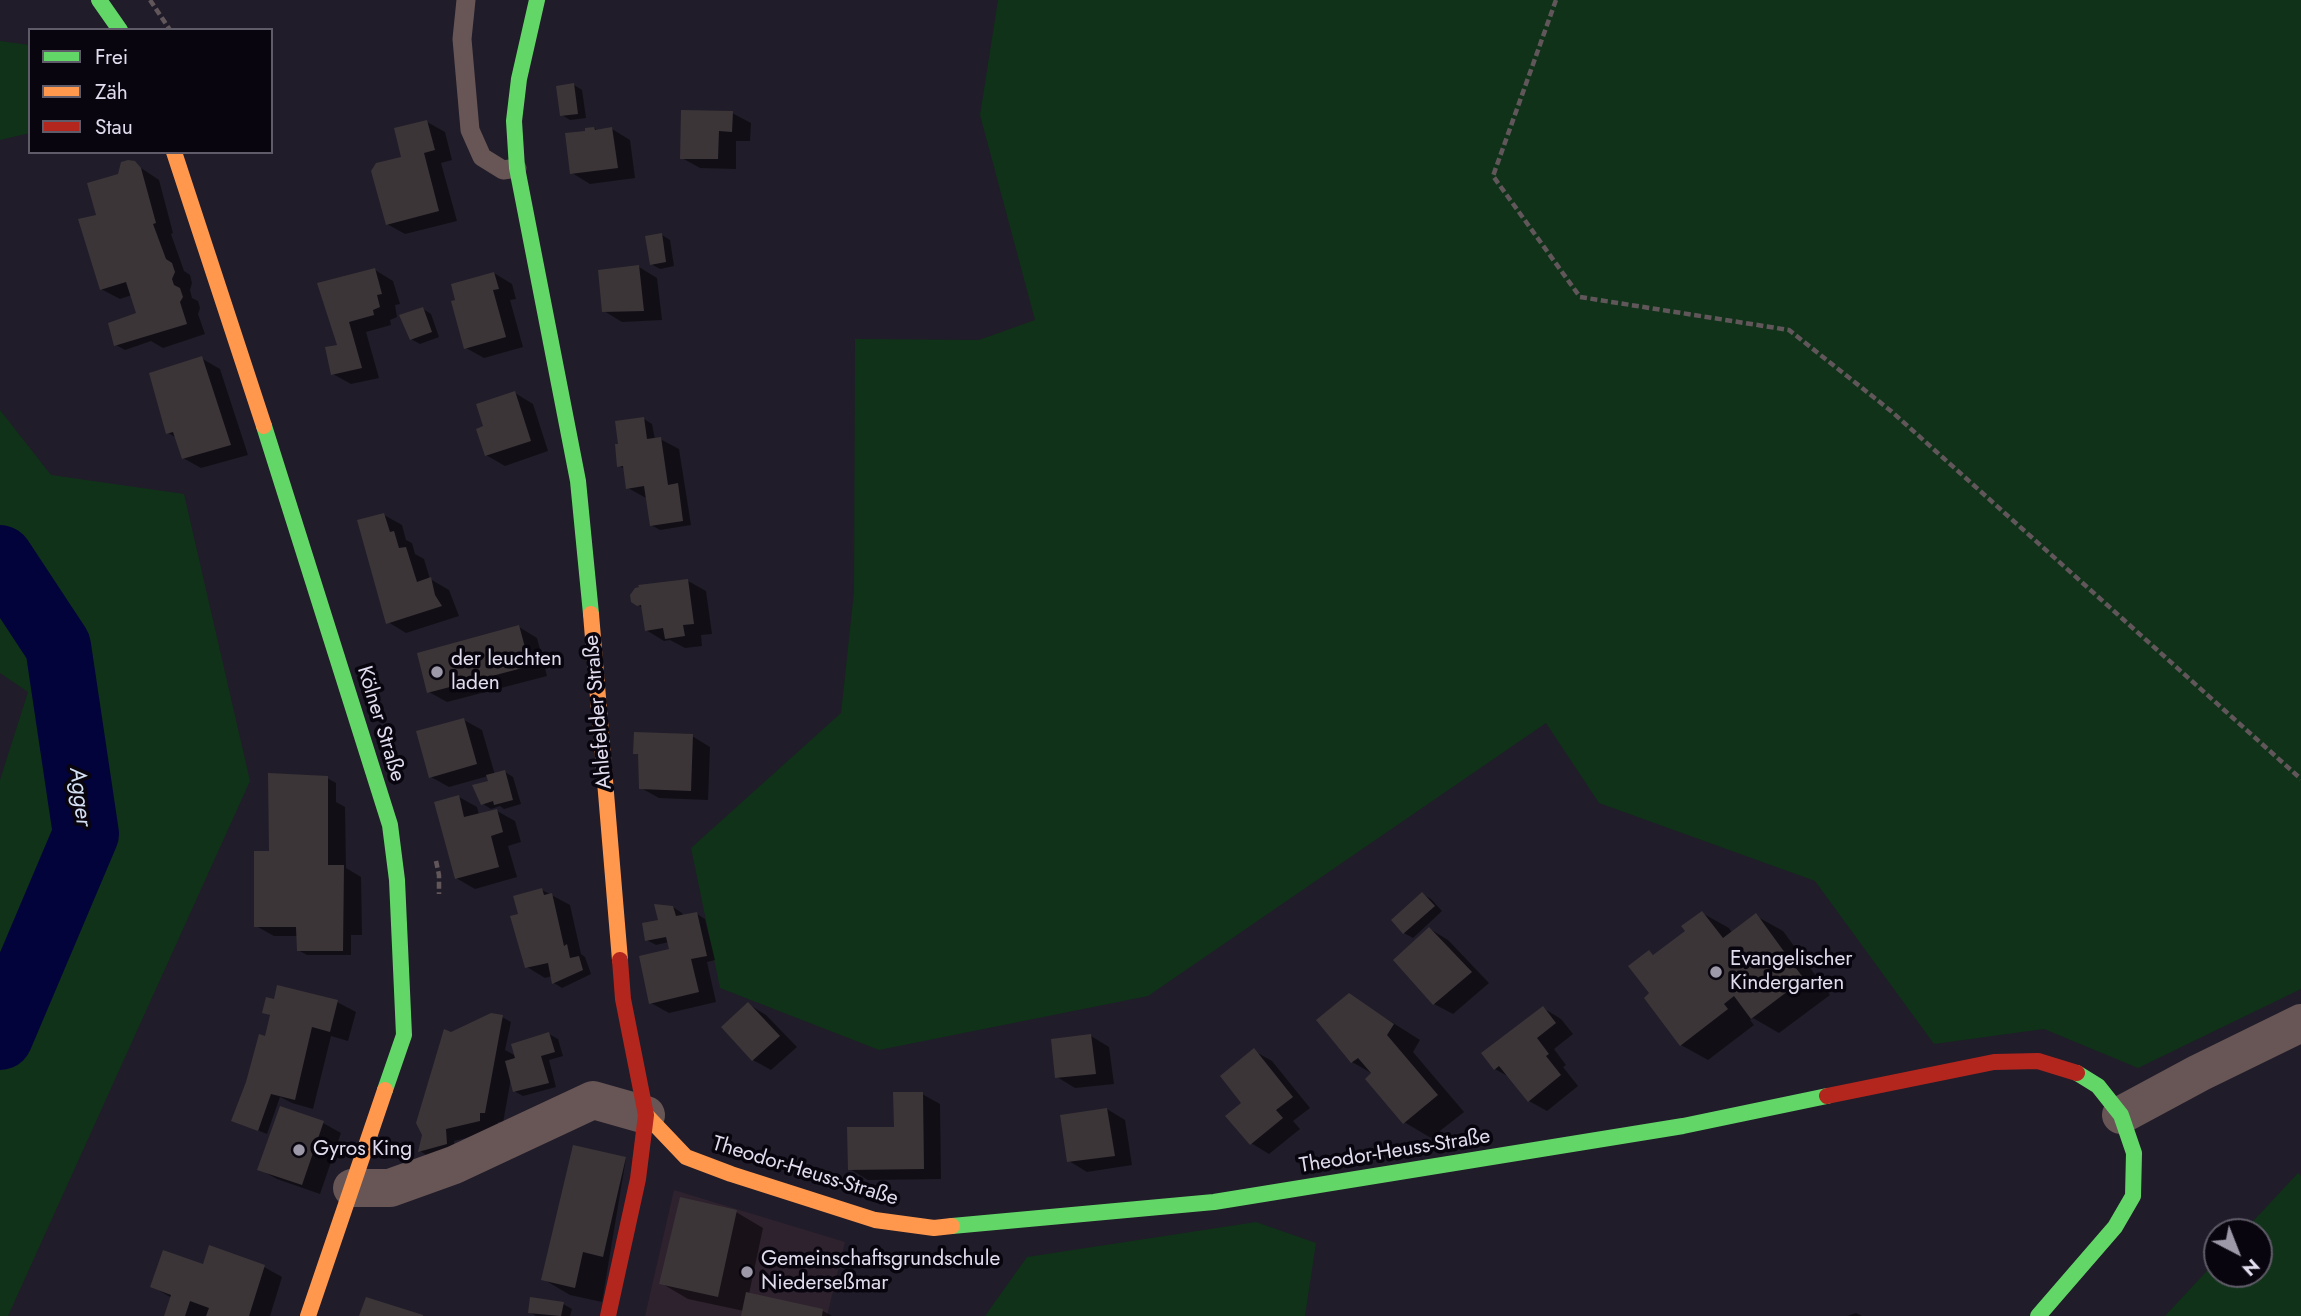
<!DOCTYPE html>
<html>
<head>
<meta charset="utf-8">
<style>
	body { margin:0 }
	#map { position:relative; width:2301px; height:1316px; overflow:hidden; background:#201c29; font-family:Jost,sans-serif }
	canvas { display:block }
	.legend { position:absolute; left:28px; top:28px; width:245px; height:126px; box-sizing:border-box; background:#08050e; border:2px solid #5f5b68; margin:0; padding:9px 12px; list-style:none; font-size:21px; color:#e2ddee }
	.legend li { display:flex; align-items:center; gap:14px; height:35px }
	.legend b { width:35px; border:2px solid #5f5b68 }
	.north { position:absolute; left:2203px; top:1218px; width:70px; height:70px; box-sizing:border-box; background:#08050e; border:2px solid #5f5b68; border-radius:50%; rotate:138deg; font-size:19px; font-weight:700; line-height:28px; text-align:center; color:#e2ddee }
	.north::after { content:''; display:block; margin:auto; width:24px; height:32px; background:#9e99a9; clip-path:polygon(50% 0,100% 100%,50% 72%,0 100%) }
</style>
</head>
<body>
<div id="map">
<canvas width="2301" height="1316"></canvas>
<ul class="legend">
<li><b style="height:9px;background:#63d668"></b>Frei</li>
<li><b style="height:9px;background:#ff974d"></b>Zäh</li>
<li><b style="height:9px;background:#b3261e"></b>Stau</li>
</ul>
<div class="north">N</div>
</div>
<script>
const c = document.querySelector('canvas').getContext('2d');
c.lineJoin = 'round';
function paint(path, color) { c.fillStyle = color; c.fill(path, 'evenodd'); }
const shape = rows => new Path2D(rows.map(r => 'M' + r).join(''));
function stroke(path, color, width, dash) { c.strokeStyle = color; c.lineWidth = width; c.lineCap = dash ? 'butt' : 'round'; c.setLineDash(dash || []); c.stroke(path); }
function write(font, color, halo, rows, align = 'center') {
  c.font = font + ' Jost,sans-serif'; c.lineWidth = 7; c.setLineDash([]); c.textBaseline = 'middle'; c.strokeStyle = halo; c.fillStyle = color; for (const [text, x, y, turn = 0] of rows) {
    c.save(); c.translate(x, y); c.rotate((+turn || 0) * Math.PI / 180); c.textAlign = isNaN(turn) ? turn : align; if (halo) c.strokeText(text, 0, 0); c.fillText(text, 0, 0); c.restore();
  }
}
paint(shape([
	[674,1190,845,1242,827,1316,645,1316]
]), '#2e222e');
paint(shape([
	[998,0,2301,0,2301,989,2138,1068,2044,1029,1934,1044,1815,881,1599,803,1546,723,1148,996,879,1050,720,988,691,848,841,713,854,592,855,339,979,340,1035,320,980,115],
	[0,41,30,45,30,133,0,140],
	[0,410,51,475,184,494,250,781,8,1316,0,1316,0,780,28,692,0,673],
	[2298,1173,2301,1176,2301,1316,2165,1316,2217,1260,2217,1274,2259,1274,2259,1232,2243,1232],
	[1256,1222,1316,1243,1305,1316,985,1316,1027,1257]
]), '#103219');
paint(shape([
	[574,85,582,90,586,118,570,120,562,115],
	[732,113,751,123,750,141,736,141,736,169,700,168,682,158],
	[427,122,445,132,452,160,441,163,457,221,405,234,387,224,403,158],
	[594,128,598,131,612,129,630,140,635,178,590,184,572,173,587,132],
	[132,162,159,180,173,233,171,234,184,271,190,275,192,283,190,290,192,298,198,301,200,308,198,314,205,334,163,348,151,341,125,350,116,345,138,314,132,295,120,299,101,289,95,216,120,176],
	[662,235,670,240,674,266,660,269,651,264],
	[639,267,657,278,662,320,622,322,604,311],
	[375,270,393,281,400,304,395,305,397,317,390,320,391,325,366,332,379,378,351,384,333,374,339,347,319,284],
	[494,273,512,284,516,299,510,300,523,347,484,358,466,348],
	[423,309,431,314,439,337,420,344,411,339],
	[201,358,220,369,248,455,201,468,183,458,177,438,168,433],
	[515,393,533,404,548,451,505,466,486,455,485,427],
	[644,419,652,424,655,440,660,439,679,449,691,525,660,530,651,525,646,498,628,488,625,469,619,466],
	[384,515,402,525,406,540,412,543,415,554,424,559,430,579,449,590,459,616,406,633,388,622],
	[688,581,706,591,712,634,701,635,702,646,685,648,670,640,664,641,646,630,643,608,633,602],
	[519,627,537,638,547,676,447,702,429,692],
	[464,720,482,730,495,775,505,772,513,777,521,804,504,809,500,806,491,809,483,804,490,782,488,776,449,787,431,777],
	[692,736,710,747,708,800,659,798,641,788,639,755,635,753],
	[327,778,336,783,336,802,345,807,346,868,361,877,362,935,351,935,351,955,307,955,298,950,298,936,274,936,256,926,270,853],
	[459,797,477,807,479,815,497,811,515,821,521,842,508,846,517,877,475,889,456,878],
	[542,890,570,905,581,954,585,957,591,974,562,988,554,983,552,976,545,978,527,967,520,916],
	[1422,894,1431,899,1442,911,1413,938,1404,933],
	[673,907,682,913,683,916,697,914,705,919,715,960,707,962,716,1002,669,1013,651,1003,671,950,669,942,656,945,647,940],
	[1702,913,1729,928,1732,933,1756,916,1783,931,1830,995,1779,1033,1753,1018,1750,1020,1754,1025,1708,1060,1681,1045,1652,994,1649,952,1655,956,1688,932],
	[1430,929,1448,940,1489,983,1453,1014,1434,1004],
	[1349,995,1420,1040,1413,1052,1464,1112,1431,1138,1404,1122,1373,1074,1352,1062],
	[337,1002,356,1012,348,1041,331,1036,313,1109,292,1103,280,1097,267,1134,233,1120,266,1038,271,1016,264,1012],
	[748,1004,766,1015,797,1047,771,1070,753,1060],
	[1543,1008,1561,1019,1573,1034,1554,1049,1566,1065,1563,1067,1578,1086,1547,1111,1529,1101,1511,1078,1495,1069],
	[502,1017,511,1022,505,1050,516,1056,549,1034,558,1039,563,1056,549,1060,556,1087,523,1096,514,1091,511,1078,503,1123,498,1122,498,1130,454,1141,455,1149,428,1156,420,1151,451,1033],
	[1091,1036,1109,1047,1114,1084,1075,1088,1057,1077],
	[1254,1051,1272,1061,1310,1108,1293,1121,1300,1129,1269,1154,1251,1143,1244,1103],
	[922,1094,940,1104,941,1179,868,1180,850,1169,896,1128],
	[1107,1109,1125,1120,1132,1165,1087,1172,1069,1161],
	[323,1123,341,1133,320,1194,277,1179,259,1169],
	[626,1158,602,1302,570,1295,543,1279],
	[736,1212,763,1228,749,1294,823,1311,832,1316,743,1316,744,1311,688,1299,661,1283],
	[204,1266,264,1267,282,1277,270,1316,166,1316,172,1298,153,1287],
	[563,1304,572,1309,570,1316,536,1316,530,1312],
	[1856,1313,1862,1316,1847,1316]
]), '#0007');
stroke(shape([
	[0,558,58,646,86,834,0,1037]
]), '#03033b', 66);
paint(shape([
	[574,83,578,114,560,116,556,86],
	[681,110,733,111,732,132,719,131,718,159,680,159],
	[427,120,435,150,424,153,439,211,386,225,371,171,376,163,401,157,394,128],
	[594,127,595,130,612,127,618,168,570,174,565,133,585,131,585,128],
	[128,160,135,161,141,168,156,223,153,224,166,259,172,263,175,272,172,279,174,285,180,288,183,297,180,302,187,324,114,346,108,323,136,313,126,282,100,290,78,219,96,215,87,183,118,174,121,162],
	[662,233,666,262,650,265,645,236],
	[639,265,644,311,602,312,598,270],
	[375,268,382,294,377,295,380,307,373,310,374,315,349,322,362,368,331,375,325,347,337,345,317,283],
	[494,272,499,289,493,290,506,337,464,349,451,301,455,300,451,284],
	[423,307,432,332,410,340,399,315],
	[202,356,231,445,182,459,173,432,166,434,149,373],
	[515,391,531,441,485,456,476,429,483,426,476,404],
	[644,417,647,439,661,437,668,485,678,483,683,521,650,526,644,486,626,489,623,466,617,467,615,444,618,444,615,421],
	[384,513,390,532,394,531,399,548,406,547,417,582,431,577,435,595,442,606,386,624,357,520],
	[688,579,694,624,683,625,685,636,665,639,663,628,645,631,641,605,637,606,631,602,630,595,635,588,639,587,638,585],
	[519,625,530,666,427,693,417,653],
	[464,718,477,764,429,778,416,731],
	[634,732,693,734,691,791,639,789,638,754,633,754],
	[505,770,513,800,494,805,493,801,481,805,472,785,488,781,486,775],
	[268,773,328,776,328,865,344,865,343,951,297,951,296,927,254,927,254,851,269,851],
	[459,795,464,817,497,809,503,832,491,836,499,867,455,879,434,802],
	[542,888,544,895,552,893,564,946,567,944,570,958,579,956,583,970,552,984,548,963,525,968,510,916,518,914,513,896],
	[1422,892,1435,906,1403,934,1391,920],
	[654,904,673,906,676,916,697,912,707,956,691,959,699,992,649,1004,639,956,669,949,666,937,645,941,642,923,658,920],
	[1702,911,1723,938,1756,913,1804,979,1751,1019,1734,996,1724,1004,1728,1009,1680,1046,1644,998,1649,993,1628,966,1649,950,1653,955,1685,931,1681,926],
	[1429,927,1472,972,1433,1005,1393,960],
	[277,985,338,1000,330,1032,312,1027,295,1100,271,1094,258,1131,231,1121,246,1082,259,1034,265,1036,270,1015,262,1013,266,997,274,999],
	[1349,993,1394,1024,1387,1035,1438,1095,1403,1124,1365,1079,1371,1073,1358,1058,1351,1063,1316,1020],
	[748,1002,780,1036,752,1061,721,1027],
	[1543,1006,1556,1023,1537,1038,1549,1054,1546,1056,1561,1075,1528,1102,1499,1066,1494,1070,1481,1053],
	[491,1013,503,1015,485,1113,480,1113,480,1121,446,1129,447,1144,418,1152,422,1135,416,1123,444,1029,451,1032],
	[549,1032,555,1052,541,1056,549,1083,513,1092,505,1061,515,1058,511,1044],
	[1091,1034,1096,1074,1055,1078,1051,1039],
	[1254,1048,1293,1097,1276,1110,1283,1118,1250,1145,1225,1116,1241,1103,1220,1076],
	[893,1092,923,1092,924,1169,848,1170,847,1127,894,1127],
	[280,1106,324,1121,302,1185,257,1170],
	[1107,1108,1115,1156,1067,1162,1060,1115],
	[573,1145,626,1157,603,1257,583,1252,575,1288,541,1280],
	[680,1197,737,1210,718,1297,659,1284],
	[209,1245,265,1265,249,1316,206,1316,209,1308,190,1301,185,1316,164,1316,171,1295,150,1287,163,1250,203,1264],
	[746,1292,823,1309,822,1316,741,1316],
	[366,1297,423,1315,423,1316,359,1316],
	[530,1297,564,1302,561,1316,528,1313]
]), '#3b3538');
stroke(shape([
	[150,0,170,30],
	[1556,0,1493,176,1580,297,1789,330,1891,411,2301,779],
	[436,861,439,875,439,894]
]), '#61575b', 4.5, [7, 3.5]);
stroke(shape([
	[466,0,462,39,470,130,482,157,503,170,517,168]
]), '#675655', 19);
stroke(shape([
	[2121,1115,2199,1073,2301,1023],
	[352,1188,390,1188,454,1165,593,1100,646,1115]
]), '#675655', 38);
stroke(shape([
	[99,0,120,30],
	[537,0,519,79,514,121,517,168,578,481,591,614],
	[264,426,390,825,397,880,404,1035,385,1090],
	[952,1226,1214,1202,1683,1126,1827,1096],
	[2038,1316,2115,1227,2133,1196,2134,1153,2121,1115,2098,1086,2077,1073]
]), '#63d668', 16);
stroke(shape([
	[174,152,264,426],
	[591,614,620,960],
	[646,1115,686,1157,731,1174,875,1220,934,1228,952,1226],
	[308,1316,385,1090]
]), '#ff974d', 16);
stroke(shape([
	[1827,1096,1994,1062,2038,1061,2077,1073],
	[608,1316,638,1179,646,1115,623,999,620,960]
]), '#b3261e', 16);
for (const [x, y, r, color] of [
	[437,672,7,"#9e99a9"],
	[1716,972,7,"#9e99a9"],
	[299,1150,7,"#9e99a9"],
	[747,1272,7,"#9e99a9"]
]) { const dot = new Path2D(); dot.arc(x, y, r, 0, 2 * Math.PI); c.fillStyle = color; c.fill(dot); stroke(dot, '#08050e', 2.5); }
write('21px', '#e2ddee', '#08050e', [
	["der leuchten",451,660],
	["laden",451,684],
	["Evangelischer",1730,960],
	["Kindergarten",1730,984],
	["Gyros King",313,1150],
	["Gemeinschaftsgrundschule",761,1260],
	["Niederseßmar",761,1284]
], 'left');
write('21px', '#e2ddee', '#08050e', [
	["Ahlefelder Straße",599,712,-95],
	["Kölner Straße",380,724,73],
	["Theodor-Heuss-Straße",1395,1152,-9],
	["Theodor-Heuss-Straße",805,1172,17]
]);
write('italic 23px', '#d2def1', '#08050e', [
	["Agger",79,797,83]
]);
</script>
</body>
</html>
